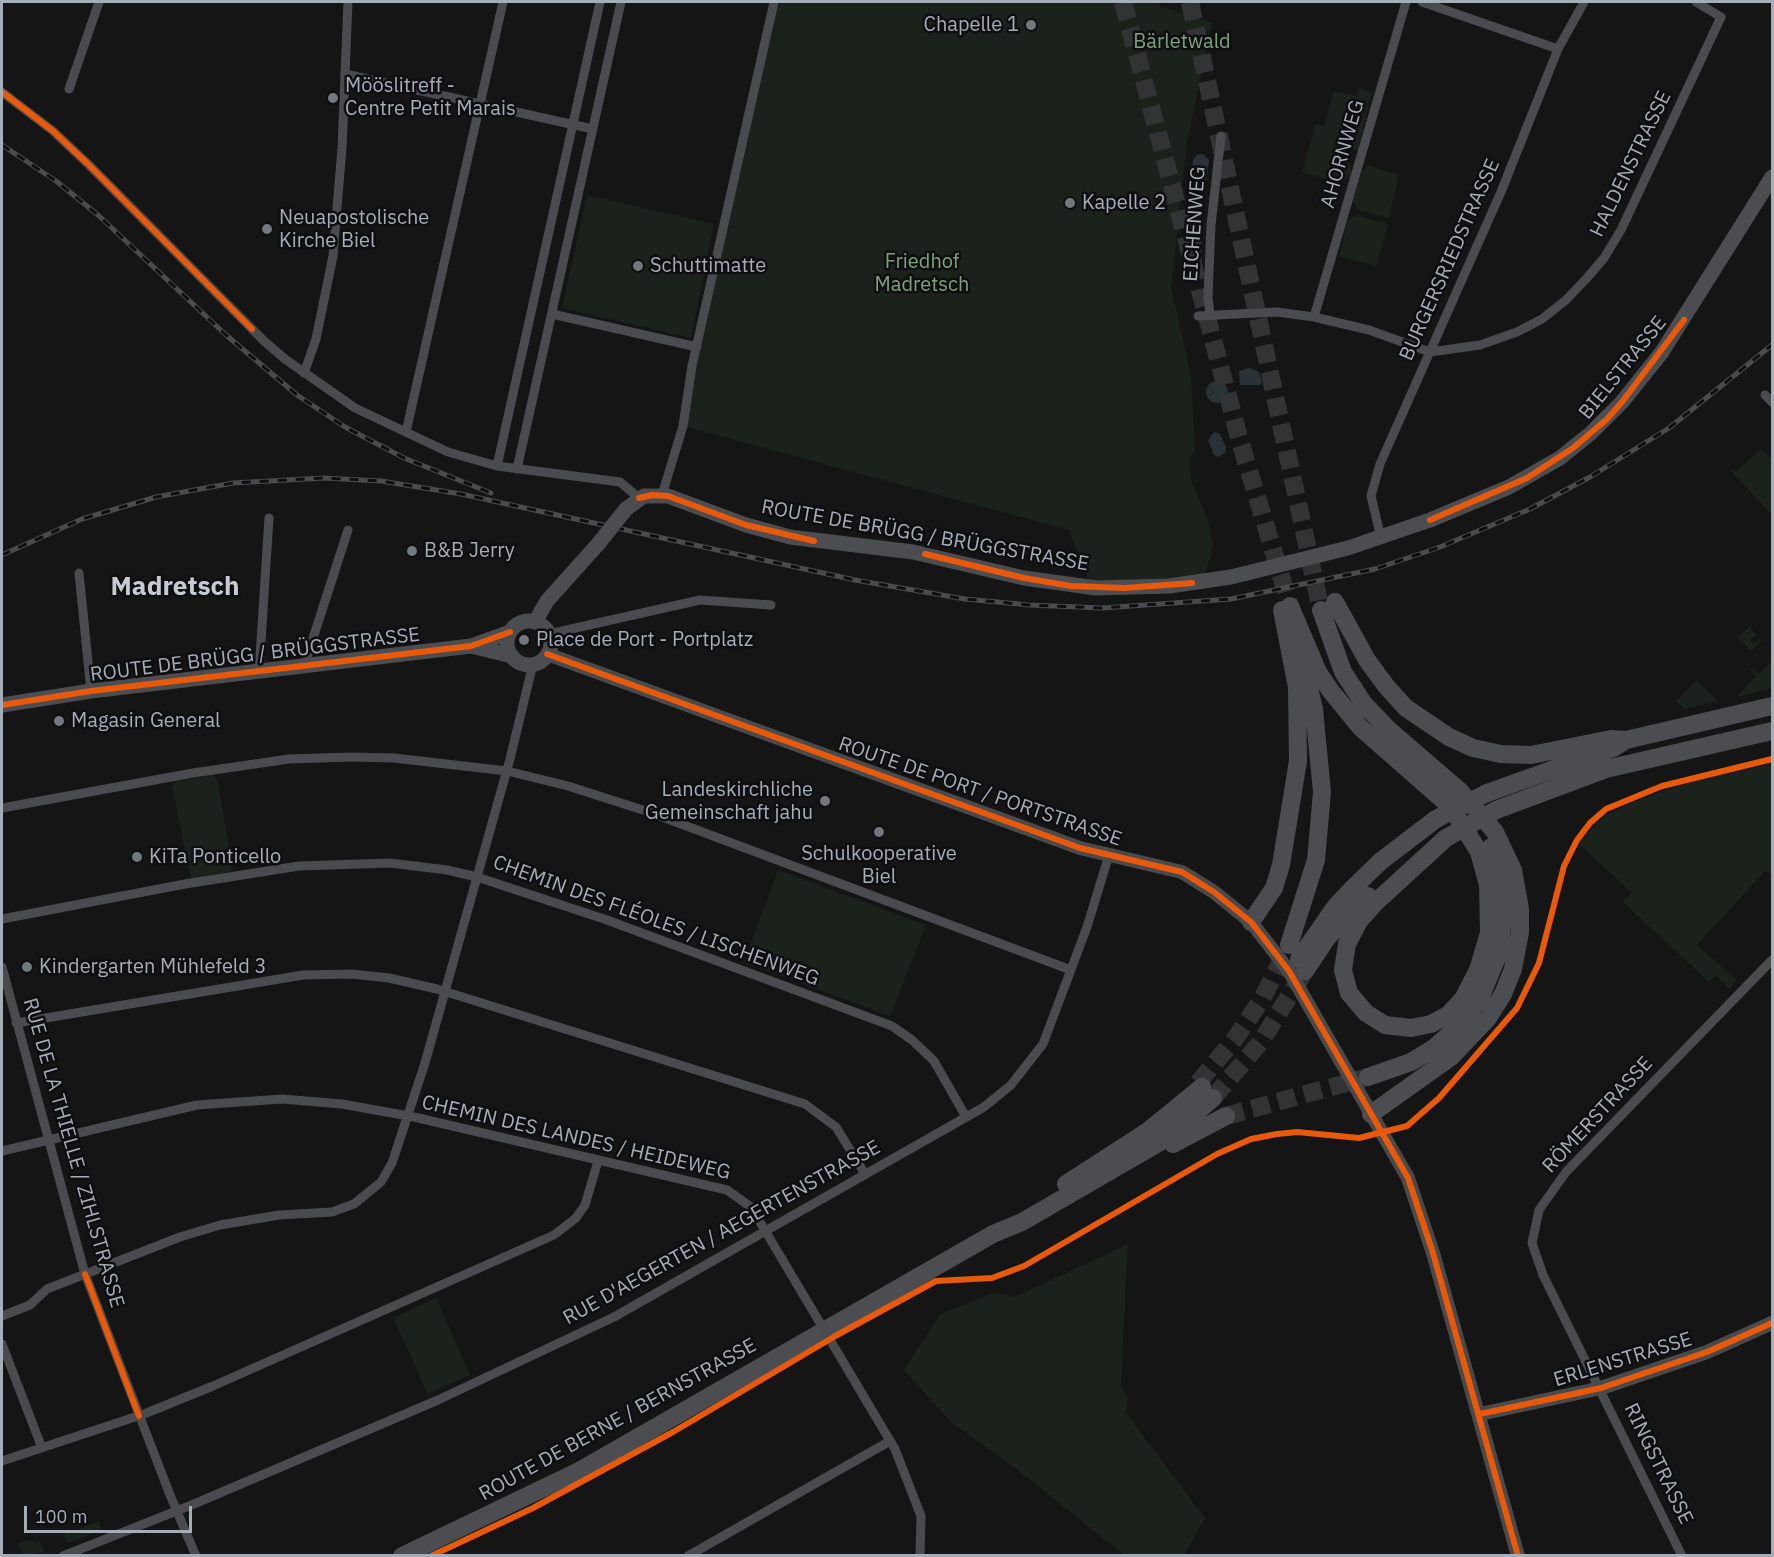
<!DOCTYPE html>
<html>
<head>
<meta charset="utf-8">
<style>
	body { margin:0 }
	#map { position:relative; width:1774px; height:1557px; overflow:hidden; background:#151515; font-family:"IBM Plex Sans",sans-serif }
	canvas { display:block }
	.frame { position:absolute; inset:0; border:3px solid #a5adb7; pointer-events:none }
	.scale { position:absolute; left:24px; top:1506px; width:168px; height:27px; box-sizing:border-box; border:3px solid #a5adb7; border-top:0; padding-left:8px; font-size:18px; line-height:21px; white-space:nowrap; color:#a5adb7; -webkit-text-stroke:4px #0f0f11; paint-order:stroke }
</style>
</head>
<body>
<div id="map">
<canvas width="1774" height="1557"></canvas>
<div class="frame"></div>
<div class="scale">100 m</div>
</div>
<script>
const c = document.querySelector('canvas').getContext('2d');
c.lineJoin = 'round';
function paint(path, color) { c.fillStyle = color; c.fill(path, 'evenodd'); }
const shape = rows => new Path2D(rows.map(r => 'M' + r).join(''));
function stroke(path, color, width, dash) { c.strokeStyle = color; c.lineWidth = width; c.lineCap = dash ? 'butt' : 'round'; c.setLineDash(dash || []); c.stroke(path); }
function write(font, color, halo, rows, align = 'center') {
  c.font = font + ' "IBM Plex Sans",sans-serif'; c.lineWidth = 5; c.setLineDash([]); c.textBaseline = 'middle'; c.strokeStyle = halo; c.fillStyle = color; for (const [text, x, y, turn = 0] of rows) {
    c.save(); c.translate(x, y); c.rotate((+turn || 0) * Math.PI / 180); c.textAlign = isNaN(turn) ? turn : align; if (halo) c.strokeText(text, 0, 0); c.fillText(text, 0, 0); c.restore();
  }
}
paint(shape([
	[774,2,1159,2,1159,6,1212,23,1187,142,1171,287,1191,376,1195,451,1189,460,1191,481,1208,521,1213,547,1204,580,1138,583,1089,581,1069,530,683,426],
	[1359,88,1372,92,1358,150,1348,148,1345,158,1351,167,1351,177,1340,183,1302,172,1316,124,1324,126,1334,91,1356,96],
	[1369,166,1399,175,1389,218,1358,210,1353,201,1362,171],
	[587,195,714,224,691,338,562,308],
	[1357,215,1388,224,1376,266,1339,256,1348,220],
	[1761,450,1772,459,1772,515,1731,471,1733,469,1736,471],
	[1750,626,1756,635,1750,640,1754,643,1759,639,1762,641,1751,651,1738,637],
	[1772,661,1772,688,1737,697,1756,676,1750,669,1751,668,1759,674],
	[1697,680,1718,701,1684,709,1676,701],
	[1772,763,1772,876,1766,870,1697,945,1737,980,1729,989,1716,975,1709,982,1623,902,1632,893,1578,843,1604,816,1633,802,1676,786],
	[213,775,217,779,233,869,229,872,191,879,172,786,175,782],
	[778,870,926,925,890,1016,744,962],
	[1128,1244,1121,1387,1128,1397,1126,1413,1205,1518,1184,1555,1124,1555,1018,1470,952,1423,904,1370,940,1314,994,1293,1015,1297],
	[436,1298,470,1375,428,1394,393,1318],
	[99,1521,101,1530,68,1543,63,1535],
	[32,1540,34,1543,39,1541,45,1552,23,1555,18,1543]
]), '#1b221b');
paint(shape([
	[1203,154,1209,160,1206,184,1201,187,1195,186,1190,184,1193,160,1197,155],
	[1195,219,1202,223,1201,265,1190,268,1184,266,1186,223],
	[1249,368,1259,372,1262,382,1260,385,1240,385,1239,371],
	'1206 392a11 11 0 1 1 22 0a11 11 0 1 1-22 0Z',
	[1214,432,1220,434,1226,447,1225,453,1218,457,1214,455,1208,440]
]), '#283237');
stroke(shape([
	[1123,2,1240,441,1290,606],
	[1190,2,1321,610],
	[1198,1083,1234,1040,1262,999,1289,946],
	[1213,1098,1260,1043,1305,971],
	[1226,1116,1368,1077]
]), '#323335', 18, [18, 9]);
stroke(shape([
	[1422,2,1558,49],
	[345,74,593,129],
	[69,89,99,2],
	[2,92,53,131,88,164,264,341,285,359,355,408,448,452,497,466,620,482,639,498],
	[552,314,697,347],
	[1210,315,1208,297,1211,225,1221,136],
	[1198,316,1277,312,1314,317,1369,330,1430,352,1480,345,1517,332,1542,319,1566,300,1587,278,1604,258,1621,230,1721,17,1696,2],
	[1314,317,1406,2],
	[304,373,316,339,333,256,342,148,348,2],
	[1765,395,1772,402],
	[406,432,503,2],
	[497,466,600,2],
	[517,469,621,2],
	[662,495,683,426,692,366,774,2],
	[1381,538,1371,496,1380,464,1501,192,1558,49,1584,2],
	[79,573,91,691],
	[549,634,700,600,771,605],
	[304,666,348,530],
	[259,672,269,518],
	[2,808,193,773,289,759,351,757,394,758,507,771,568,786,649,812,1071,970],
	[2,919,185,884,299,866,390,863,447,870,477,877,607,920,892,1026,912,1040,934,1061,966,1117],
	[2,967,85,1274,170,1495,196,1556],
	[16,1023,303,975,352,974,389,978,437,989,805,1104,836,1127,865,1174],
	[2,1151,197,1105,282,1099,342,1104,414,1117,727,1190,751,1207,782,1259],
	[2,1316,30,1305,47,1289,180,1237,220,1225,279,1215,332,1212,354,1204,381,1182,392,1163,425,1063,510,759,533,664],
	[2,1344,42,1448],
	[864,1397,895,1449,921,1516,920,1556],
	[2,1461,144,1414,213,1386,554,1235,576,1218,585,1205,598,1161],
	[63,1556,194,1504,438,1400,614,1317,984,1107,1011,1085,1043,1044,1087,927,1109,855],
	[688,1556,890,1441],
	[1682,1556,1543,1275,1532,1243,1539,1210,1566,1172,1772,960]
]), '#494b4e', 9);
stroke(shape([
	[547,654,1080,848,1182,872,1214,892,1251,922,1289,971,1408,1178,1433,1253,1518,1556],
	[1480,1414,1601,1388,1707,1352,1772,1323]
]), '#484a4c', 14);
stroke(shape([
	[626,509,644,496,668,496,746,525,790,537,913,552,1024,578,1096,588,1169,586,1231,577,1348,548,1430,520,1509,487,1560,458,1591,433,1622,402,1662,352,1772,177],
	'507 643a22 22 0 1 1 44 0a22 22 0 1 1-44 0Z',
	[535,622,547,601,599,543],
	[471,646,512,656],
	[2,705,91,691,471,646,510,632]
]), '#4b4d50', 15);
stroke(shape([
	[1335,602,1367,660,1386,686,1406,708,1449,737,1473,748,1501,754,1531,755,1611,739,1626,740],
	[1290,606,1318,672,1330,690,1361,728,1451,807,1479,852,1488,885,1489,933,1478,970,1463,999,1448,1015,1431,1024,1411,1028,1385,1025,1366,1013,1349,993,1343,970,1347,944,1359,921,1376,902,1446,838],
	[1321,610,1343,672,1364,704,1388,729,1461,792,1495,832,1513,870,1520,909,1520,932,1513,969,1503,994,1488,1018,1451,1057,1371,1114],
	[1487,793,1613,748,1626,740,1772,706],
	[1496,810,1606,769,1772,731],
	[1251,922,1274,888,1281,865,1298,761,1297,687,1282,610],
	[1289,945,1316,860,1322,792,1314,709,1300,651],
	[1299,959,1336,906,1353,888,1381,861,1436,819],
	[1305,971,1327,938,1368,896],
	[1368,1077,1411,1062,1434,1048,1460,1025,1480,998,1498,955,1504,913,1501,878,1491,847],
	[1173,1144,1226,1116],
	[1066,1184,1148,1131,1202,1087],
	[402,1556,579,1471,993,1234,1022,1222,1167,1138,1213,1098]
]), '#4c4d50', 18);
const rail = shape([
	[2,145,56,181,98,215,226,335,297,395,345,427,404,458,491,493],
	[2,555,82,519,156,497,233,483,324,478,381,481,461,494,855,580,965,599,1029,605,1102,608,1231,599,1375,569,1440,547,1530,509,1590,477,1669,428,1772,345]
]);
stroke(rail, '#494b4d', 5);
stroke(rail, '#0f0f11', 3, [9]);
stroke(shape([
	[782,1259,864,1397]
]), '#494b4e', 9);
stroke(shape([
	[599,543,626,509]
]), '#4b4d50', 15);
stroke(shape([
	[1436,819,1487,793],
	[1446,838,1496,810]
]), '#4c4d50', 18);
stroke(shape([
	[2,92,53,131,88,164,252,329],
	[639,498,652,495,668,496,746,525,814,541],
	[1430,520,1527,478,1573,448,1607,419,1622,402,1684,320],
	[925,554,1024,578,1071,586,1125,588,1192,583],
	[547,654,1080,848,1182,872,1214,892,1251,922,1289,971,1408,1178,1433,1253,1518,1556],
	[2,705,91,691,471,646,510,632],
	[85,1274,139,1416],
	[1480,1414,1601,1388,1707,1352,1772,1323],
	[431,1556,533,1508,673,1432,837,1335,936,1281,992,1278,1024,1266,1217,1154,1251,1139,1277,1134,1297,1132,1359,1138,1407,1126,1439,1098,1517,1008,1539,963,1564,866,1577,840,1590,823,1606,809,1662,786,1772,759]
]), '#e8590c', 6);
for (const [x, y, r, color] of [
	[1031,25,6,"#73787e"],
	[333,98,6,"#73787e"],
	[1070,203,6,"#73787e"],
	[267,229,6,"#73787e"],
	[638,266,6,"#73787e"],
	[412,551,6,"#73787e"],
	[524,640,6,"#73787e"],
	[59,721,6,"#73787e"],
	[825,801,6,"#73787e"],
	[879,832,6,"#73787e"],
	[137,857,6,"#73787e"],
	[27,967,6,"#73787e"]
]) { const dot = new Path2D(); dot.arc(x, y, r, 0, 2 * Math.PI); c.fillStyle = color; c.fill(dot); stroke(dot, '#0f0f11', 2); }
write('20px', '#a5adb7', '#0f0f11', [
	["Chapelle 1",1019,25,"right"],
	["Mööslitreff -",345,86],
	["Centre Petit Marais",345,109],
	["Kapelle 2",1082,203],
	["Neuapostolische",279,218],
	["Kirche Biel",279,241],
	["Schuttimatte",650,266],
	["B&B Jerry",424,551],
	["Place de Port - Portplatz",536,640],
	["Magasin General",71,721],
	["Landeskirchliche",813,790,"right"],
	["Gemeinschaft jahu",813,813,"right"],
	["Schulkooperative",879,854,"center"],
	["Biel",879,877,"center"],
	["KiTa Ponticello",149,857],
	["Kindergarten Mühlefeld 3",39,967]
], 'left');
write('20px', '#7ea37b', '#0f0f11', [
	["Bärletwald",1182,42],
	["Friedhof",922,262],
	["Madretsch",922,285]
]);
write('20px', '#a5adb7', '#0f0f11', [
	["AHORNWEG",1343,154,-74],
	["HALDENSTRASSE",1631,164,-64],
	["EICHENWEG",1195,224,-86],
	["BURGERSRIEDSTRASSE",1450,260,-66],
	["BIELSTRASSE",1623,368,-51],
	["ROUTE DE BRÜGG / BRÜGGSTRASSE",925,536,10],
	["ROUTE DE BRÜGG / BRÜGGSTRASSE",255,655,-7],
	["ROUTE DE PORT / PORTSTRASSE",980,792,19],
	["CHEMIN DES FLÉOLES / LISCHENWEG",656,921,20],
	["RÖMERSTRASSE",1598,1115,-47],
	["CHEMIN DES LANDES / HEIDEWEG",576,1138,13],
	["RUE DE LA THIELLE / ZIHLSTRASSE",73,1153,74],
	["RUE D'AEGERTEN / AEGERTENSTRASSE",722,1233,-29],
	["ERLENSTRASSE",1623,1360,-17],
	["ROUTE DE BERNE / BERNSTRASSE",618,1420,-29],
	["RINGSTRASSE",1658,1464,64]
]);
write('bold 26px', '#c6cbd3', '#0f0f11', [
	["Madretsch",175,587]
]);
</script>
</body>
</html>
